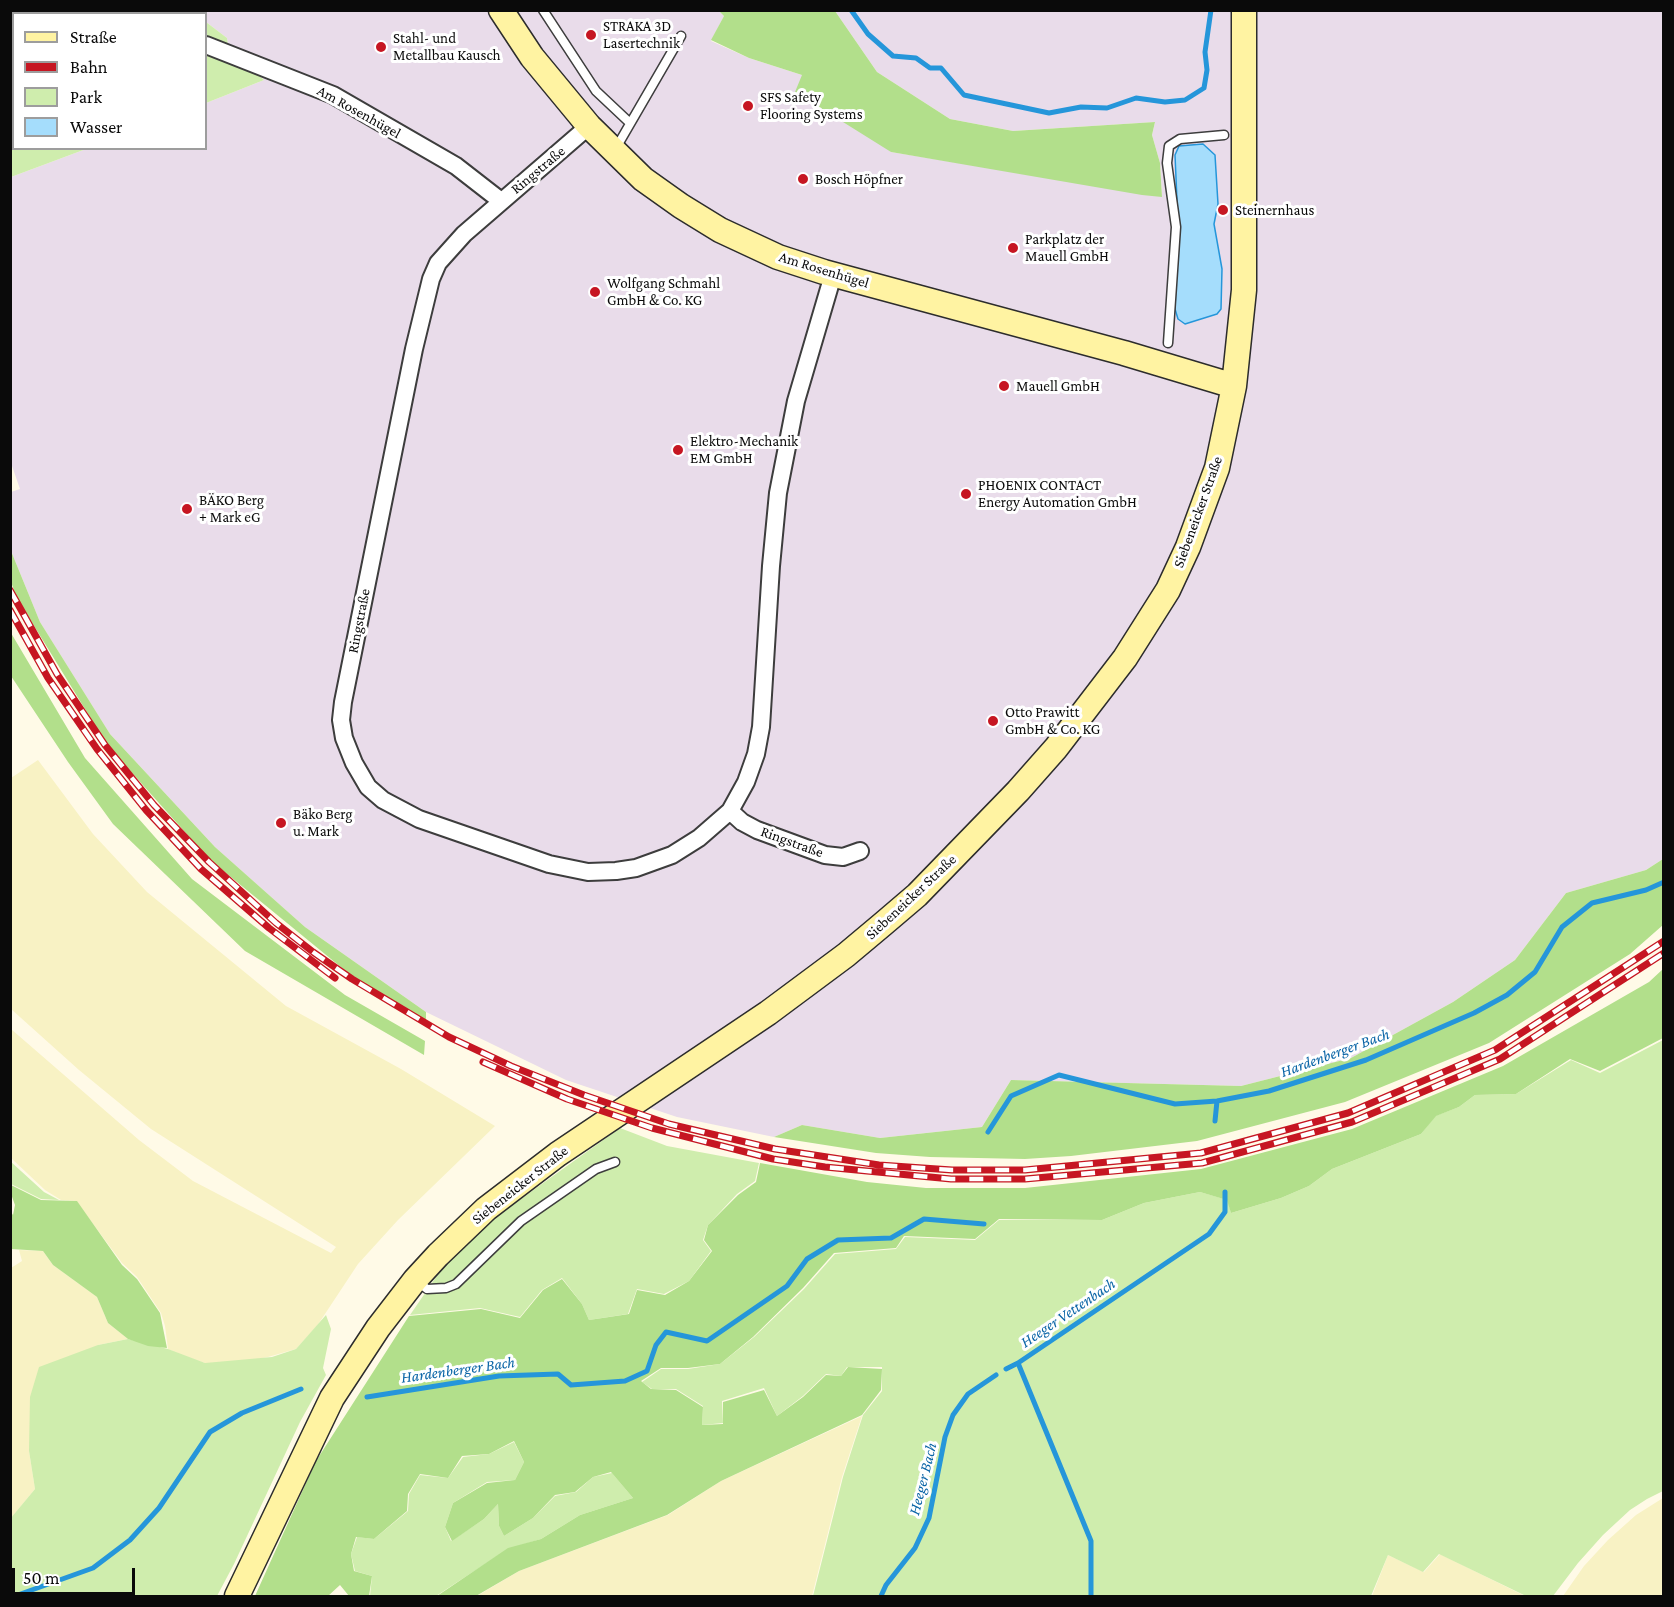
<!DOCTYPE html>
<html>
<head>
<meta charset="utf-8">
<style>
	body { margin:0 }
	#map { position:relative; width:1674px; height:1607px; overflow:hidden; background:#fffae7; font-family:"Crimson Pro",serif }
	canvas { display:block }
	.frame { position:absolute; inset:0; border:12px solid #0a0a0a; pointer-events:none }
	.legend { position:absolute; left:12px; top:12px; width:195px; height:138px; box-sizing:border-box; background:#fff; border:2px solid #9d9d9d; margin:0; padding:8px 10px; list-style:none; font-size:18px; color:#0a0a0a }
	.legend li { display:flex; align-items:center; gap:12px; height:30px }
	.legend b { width:30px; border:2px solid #9d9d9d }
	.scale { position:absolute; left:12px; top:1568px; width:123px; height:27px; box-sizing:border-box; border:3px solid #0a0a0a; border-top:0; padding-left:8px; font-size:18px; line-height:21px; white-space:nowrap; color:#0a0a0a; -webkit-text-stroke:4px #fff; paint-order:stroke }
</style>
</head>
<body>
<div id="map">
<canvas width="1674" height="1607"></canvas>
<div class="frame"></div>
<ul class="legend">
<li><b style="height:8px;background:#fff3a2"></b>Straße</li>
<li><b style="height:8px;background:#c61622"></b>Bahn</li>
<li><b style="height:16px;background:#cfedad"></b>Park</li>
<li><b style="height:16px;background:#a5ddfc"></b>Wasser</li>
</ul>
<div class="scale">50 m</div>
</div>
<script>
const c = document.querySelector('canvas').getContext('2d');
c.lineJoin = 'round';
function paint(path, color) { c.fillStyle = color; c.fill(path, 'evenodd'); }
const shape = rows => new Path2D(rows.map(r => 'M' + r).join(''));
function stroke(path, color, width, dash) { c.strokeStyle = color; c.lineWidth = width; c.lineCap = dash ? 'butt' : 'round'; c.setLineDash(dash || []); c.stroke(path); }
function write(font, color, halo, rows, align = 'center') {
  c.font = font + ' "Crimson Pro",serif'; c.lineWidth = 6; c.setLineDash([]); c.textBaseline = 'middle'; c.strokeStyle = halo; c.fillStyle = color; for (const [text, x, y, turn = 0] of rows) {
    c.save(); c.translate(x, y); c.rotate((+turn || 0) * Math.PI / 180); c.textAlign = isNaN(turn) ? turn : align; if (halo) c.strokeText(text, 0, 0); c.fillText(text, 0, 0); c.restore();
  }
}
paint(shape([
	[189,11,719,11,724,16,711,41,749,58,802,75,891,152,1162,196,1160,163,1152,135,1155,122,1013,131,950,119,877,72,835,11,1663,11,1663,859,1646,870,1566,893,1515,960,1453,1002,1351,1058,1241,1086,1011,1080,982,1127,880,1138,802,1125,774,1137,677,1117,566,1080,426,1012,305,927,215,847,110,734,40,622,11,551,11,492,20,489,11,463,11,177,86,149,206,148,206,103,264,80,228,46,227,38,206,22,206,14,193,13]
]), '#e9dcea');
paint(shape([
	[38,760,93,834,147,892,286,1006,401,1069,495,1126,398,1220,358,1264,317,1326,296,1349,268,1357,233,1364,208,1364,188,1358,168,1349,165,1326,161,1313,137,1277,122,1263,76,1201,61,1200,45,1190,11,1158,11,1029,139,1140,193,1181,331,1253,336,1247,151,1129,79,1070,11,1009,11,778],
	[19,1250,43,1251,53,1265,97,1297,108,1323,128,1339,98,1345,29,1451,35,1489,11,1518,11,1268,22,1261],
	[862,1416,842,1477,812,1596,477,1596,519,1571,668,1515,721,1481],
	[1663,1498,1663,1596,1563,1596,1584,1566,1608,1540,1636,1515],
	[1440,1554,1525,1596,1372,1596,1388,1555,1424,1572]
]), '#f8f2c4');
paint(shape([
	[206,22,227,38,228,46,264,80,206,103],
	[13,32,14,148,86,149,11,177,10,34],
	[1663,1040,1663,1491,1647,1499,1630,1510,1603,1535,1578,1563,1553,1596,1526,1596,1439,1554,1423,1572,1388,1555,1371,1596,813,1596,843,1477,863,1415,882,1391,882,1367,847,1367,841,1376,826,1374,803,1396,777,1416,764,1388,722,1401,723,1423,702,1425,703,1406,676,1389,652,1389,642,1382,661,1369,688,1369,720,1364,754,1337,804,1289,835,1254,896,1249,905,1237,975,1240,999,1220,1102,1220,1144,1203,1200,1192,1228,1200,1231,1213,1281,1198,1309,1186,1332,1169,1421,1134,1435,1116,1459,1107,1475,1095,1516,1094,1571,1060,1600,1073],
	[620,1128,667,1146,759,1163,755,1181,737,1194,708,1225,703,1240,711,1251,689,1281,664,1294,637,1289,628,1314,589,1320,582,1304,562,1278,542,1290,520,1317,480,1308,410,1315,443,1267,493,1219],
	[10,1161,44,1192,59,1200,41,1199,11,1184],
	[326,1315,331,1329,323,1368,326,1375,300,1422,234,1564,217,1596,11,1596,10,1519,35,1489,29,1451,30,1397,39,1367,98,1345,128,1339,168,1349,205,1363,272,1357,296,1349],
	[514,1442,524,1462,515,1480,487,1482,453,1503,445,1527,451,1541,484,1519,498,1504,499,1526,504,1536,533,1518,555,1496,576,1492,593,1477,612,1473,633,1498,580,1515,541,1539,508,1549,436,1596,370,1596,372,1576,355,1571,351,1554,357,1537,374,1539,408,1511,409,1494,420,1475,448,1478,463,1457,489,1454]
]), '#cfedad');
paint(shape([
	[719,11,835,11,877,72,950,119,1013,131,1155,122,1152,135,1160,163,1162,197,1142,195,891,152,795,92,802,75,749,58,711,40,724,16],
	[11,551,40,622,110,734,215,847,305,927,426,1012,426,1023,353,977,210,860,107,745,17,598,11,582],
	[11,633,85,758,192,879,345,995,425,1041,424,1055,245,951,113,824,68,762,11,676],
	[1663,859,1663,925,1630,954,1489,1043,1345,1102,1197,1141,1071,1156,1025,1159,930,1157,876,1153,774,1137,802,1125,880,1138,982,1127,1011,1080,1241,1086,1351,1058,1453,1002,1515,960,1566,893,1646,870],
	[1663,969,1663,1038,1600,1071,1570,1059,1516,1094,1475,1095,1459,1107,1436,1116,1421,1134,1332,1169,1309,1186,1281,1198,1231,1213,1227,1200,1200,1192,1144,1203,1102,1220,999,1219,975,1239,904,1236,896,1248,834,1253,803,1288,753,1337,720,1364,688,1368,661,1368,641,1381,651,1389,676,1390,703,1407,702,1425,723,1424,723,1402,764,1390,777,1416,803,1397,826,1375,841,1376,848,1367,882,1369,881,1390,862,1415,721,1481,667,1515,519,1571,476,1596,437,1596,508,1548,541,1539,580,1515,633,1498,611,1472,593,1477,575,1492,555,1495,533,1518,504,1536,499,1526,498,1504,484,1519,452,1541,445,1527,453,1503,487,1483,515,1480,524,1462,514,1441,489,1454,462,1456,448,1478,420,1474,408,1494,407,1511,374,1539,356,1537,351,1554,354,1571,372,1576,369,1596,349,1596,340,1585,328,1596,255,1596,316,1461,409,1316,481,1309,520,1318,543,1290,562,1279,582,1304,589,1320,629,1314,637,1290,665,1295,689,1281,712,1251,704,1240,708,1225,738,1195,756,1182,760,1163,867,1182,926,1188,1025,1188,1201,1169,1352,1129,1503,1066,1649,982],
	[11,1185,41,1200,77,1201,122,1265,137,1279,160,1313,167,1348,148,1346,128,1339,108,1323,97,1297,53,1265,43,1251,11,1249,11,1212,13,1215,15,1205,11,1194]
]), '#b2df8b');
const water = shape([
	[1203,144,1215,155,1218,204,1214,224,1222,269,1221,309,1217,314,1185,324,1178,319,1175,309,1178,224,1175,155,1179,146,1203,144]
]);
paint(water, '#a5ddfc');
stroke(water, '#2596da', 1.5);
stroke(shape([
	[851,10,868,34,893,56,916,58,930,68,941,68,964,95,1049,113,1081,107,1107,108,1136,98,1165,102,1185,100,1204,88,1207,70,1205,52,1211,10],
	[1215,1121,1217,1101],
	[988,1132,1011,1096,1059,1075,1175,1104,1217,1101,1269,1091,1366,1060,1474,1013,1507,995,1535,972,1562,927,1592,903,1646,890,1664,882],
	[1006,1369,1018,1363],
	[367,1397,499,1376,558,1374,571,1385,625,1381,647,1371,656,1345,666,1332,707,1341,787,1286,807,1259,838,1240,891,1238,924,1219,984,1224],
	[15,1596,93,1568,130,1540,159,1508,210,1432,242,1413,301,1389],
	[881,1596,886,1585,915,1548,929,1518,945,1437,953,1415,968,1394,996,1375],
	[1091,1596,1091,1541,1018,1363,1209,1234,1225,1212,1225,1192]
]), '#2596da', 5);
const lane = shape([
	[543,10,596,91,630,123],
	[616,148,681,36],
	[1168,343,1176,227,1167,163,1169,146,1180,139,1224,135],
	[418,1282,427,1289,446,1288,456,1284,521,1221,596,1169,615,1162]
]);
const street = shape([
	[139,10,143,14],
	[206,45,333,95,456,166,501,201],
	[589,126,464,234,438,263,431,279,414,349,343,702,341,720,344,738,354,763,368,787,383,800,419,819,549,864,588,872,616,871,636,868,672,855,699,838,730,811,746,782,756,754,761,727,771,566,778,493,796,401,833,275],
	[730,811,742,822,757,830,825,855,843,857,860,851]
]);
const secondary = shape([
	[501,10,532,57,589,126,643,179,681,206,720,230,778,257,824,272,1124,353,1234,386],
	[237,1596,332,1398,378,1328,415,1280,438,1255,486,1209,558,1154,768,1013,846,955,883,924,917,895,1018,791,1056,748,1125,658,1168,590,1188,547,1217,468,1234,386,1244,290,1244,10]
]);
stroke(lane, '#3d3d3d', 11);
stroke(street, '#3d3d3d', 20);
stroke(secondary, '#2c2c2c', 27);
stroke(lane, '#fff', 8);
stroke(street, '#fff', 16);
stroke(secondary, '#fff3a2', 24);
const rail = shape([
	[10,590,57,674,105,745,154,805,209,862,276,923,313,952,352,979,449,1037,511,1066,584,1095,669,1124,775,1149,879,1165,952,1170,1025,1170,1201,1153,1348,1113,1495,1050,1664,941],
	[10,610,48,678,97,749,146,810,201,869,269,928,335,978],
	[483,1062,567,1099,652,1128,773,1159,825,1167,951,1179,1025,1179,1202,1163,1352,1122,1500,1059,1664,953]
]);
stroke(rail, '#c61622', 7);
stroke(rail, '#fff', 4.5, [14]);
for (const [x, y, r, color] of [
	[591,35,6,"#c61622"],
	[381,47,6,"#c61622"],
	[748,106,6,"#c61622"],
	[803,179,6,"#c61622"],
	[1223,210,6,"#c61622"],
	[1013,248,6,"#c61622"],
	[595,292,6,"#c61622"],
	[1004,386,6,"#c61622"],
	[678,450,6,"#c61622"],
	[966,494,6,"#c61622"],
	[187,509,6,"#c61622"],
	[993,721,6,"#c61622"],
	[281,823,6,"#c61622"]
]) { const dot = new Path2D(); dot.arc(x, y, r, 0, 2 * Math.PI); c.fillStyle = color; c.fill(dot); stroke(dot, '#fff', 2); }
write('15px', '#0a0a0a', '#fff', [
	["STRAKA 3D",603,26],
	["Lasertechnik",603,43],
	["Stahl- und",393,38],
	["Metallbau Kausch",393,55],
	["SFS Safety",760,97],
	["Flooring Systems",760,114],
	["Bosch Höpfner",815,179],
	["Steinernhaus",1235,210],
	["Parkplatz der",1025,239],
	["Mauell GmbH",1025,256],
	["Wolfgang Schmahl",607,283],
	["GmbH & Co. KG",607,300],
	["Mauell GmbH",1016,386],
	["Elektro-Mechanik",690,441],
	["EM GmbH",690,458],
	["PHOENIX CONTACT",978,485],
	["Energy Automation GmbH",978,502],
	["BÄKO Berg",199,500],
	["+ Mark eG",199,517],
	["Otto Prawitt",1005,712],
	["GmbH & Co. KG",1005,729],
	["Bäko Berg",293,814],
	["u. Mark",293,831]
], 'left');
write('15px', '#0a0a0a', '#fff', [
	["Am Rosenhügel",359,112,29],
	["Ringstraße",538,170,-40],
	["Am Rosenhügel",824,270,17],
	["Siebeneicker Straße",1198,512,-70],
	["Ringstraße",359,621,-79],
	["Ringstraße",792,842,20],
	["Siebeneicker Straße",911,897,-43],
	["Siebeneicker Straße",520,1185,-38]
]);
write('italic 16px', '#0964a6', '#fff', [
	["Hardenberger Bach",1335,1053,-20],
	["Heeger Vettenbach",1068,1313,-34],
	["Hardenberger Bach",458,1370,-8],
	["Heeger Bach",923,1479,-76]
]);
</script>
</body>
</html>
